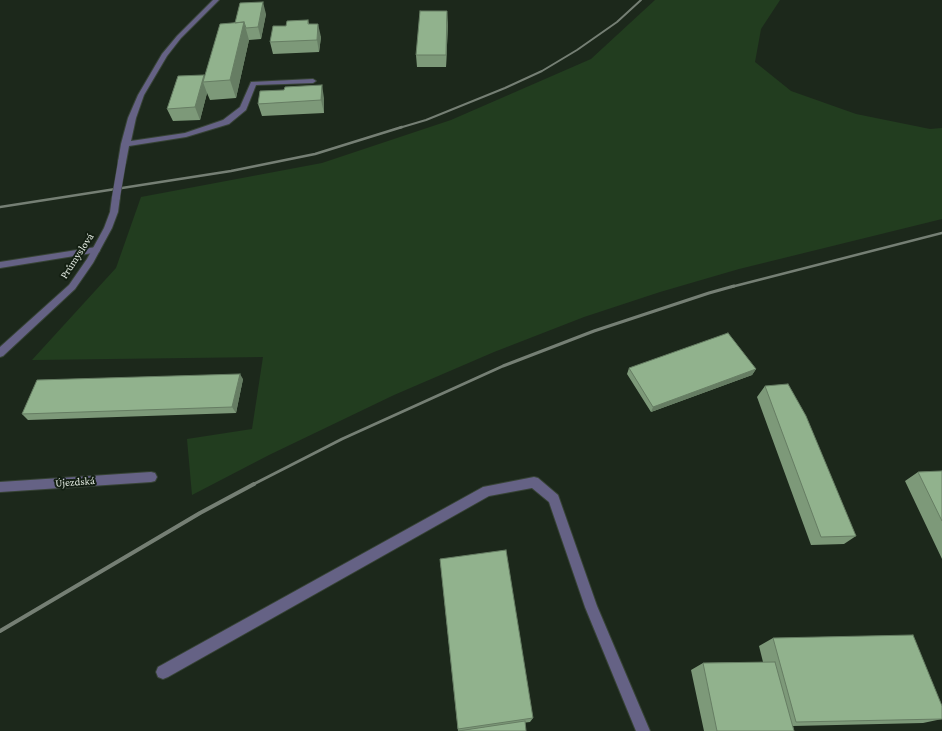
<!DOCTYPE html>
<html>
<head>
<meta charset="utf-8">
<style>
	body { margin:0 }
	canvas { display:block; background:#1c281b }
</style>
</head>
<body>
<canvas width="942" height="731"></canvas>
<script>
const c = document.querySelector('canvas').getContext('2d');
c.lineJoin = 'round';
function paint(path, color) { c.fillStyle = color; c.fill(path, 'evenodd'); }
const shape = rows => new Path2D(rows.map(r => 'M' + r).join(''));
function stroke(path, color, width, dash) { c.strokeStyle = color; c.lineWidth = width; c.lineCap = dash ? 'butt' : 'round'; c.setLineDash(dash || []); c.stroke(path); }
function write(font, color, halo, rows, align = 'center') {
  c.font = font + ' "Crimson Pro",serif'; c.lineWidth = 4; c.setLineDash([]); c.textBaseline = 'middle'; c.strokeStyle = halo; c.fillStyle = color; for (const [text, x, y, turn = 0] of rows) {
    c.save(); c.translate(x, y); c.rotate((+turn || 0) * Math.PI / 180); c.textAlign = isNaN(turn) ? turn : align; if (halo) c.strokeText(text, 0, 0); c.fillText(text, 0, 0); c.restore();
  }
}
paint(shape([
	[655,0,780,0,761,29,755,62,791,91,856,114,930,129,942,128,942,219,739,269,660,292,584,317,494,352,394,395,269,455,192,495,187,439,252,429,263,357,32,360,116,268,141,197,322,163,451,120,591,59]
]), '#223d1f');
const service = shape([
	[96,247,100,250,99,252,0,268,0,262,96,247],
	[534,477,538,478,558,495,597,606,650,731,636,731,585,607,549,502,532,488,489,496,168,677,163,679,158,677,156,672,158,667,483,487,534,477]
]);
const minor = shape([
	[213,0,219,0,181,38,167,56,144,95,136,118,131,141,185,133,223,120,240,107,251,82,313,79,316,81,313,83,256,85,246,110,229,124,186,137,129,146,126,162,125,164,119,164,118,162,121,144,128,118,138,95,162,54,177,36,213,0],
	[116,194,120,197,118,212,112,228,93,263,75,289,3,356,0,357,0,347,69,285,87,259,104,228,110,212,112,197,116,194],
	[151,472,155,473,157,477,155,481,151,482,0,492,0,482,151,472]
]);
stroke(service, '#374336', 2);
stroke(minor, '#374336', 2);
paint(service, '#656285');
paint(minor, '#656285');
stroke(shape([
	[399,128,426,120,505,88,542,71,577,50,617,22,641,0]
]), '#757f74', 2);
stroke(shape([
	[0,207,231,171,315,154,402,127],
	[731,287,942,233]
]), '#757f74', 2.5);
stroke(shape([
	[252,485,342,439,503,366,594,331,709,293,734,286]
]), '#757f74', 3);
stroke(shape([
	[0,631,200,513,254,484]
]), '#757f74', 4);
const minorBridge = shape([
	[116,197,122,162]
]);
stroke(minorBridge, '#374336', 9, []);
stroke(minorBridge, '#656285', 8);
paint(shape([
	[266,14,261,39,249,40,236,98,210,100,207,93,200,120,173,121,167,109,205,76,235,23],
	[308,20,309,24,321,37,319,52,273,54,270,42,286,26],
	[448,23,446,67,417,67,416,55],
	[324,98,324,113,262,116,258,104],
	[629,368,756,369,752,375,651,412,627,374],
	[243,379,236,413,28,420,22,414],
	[765,386,856,536,844,544,811,545,757,397],
	[942,471,942,559,905,481,918,472],
	[440,559,533,718,530,722,458,731],
	[773,638,942,706,942,719,923,723,793,726,794,731,704,731,691,670,703,663,763,662,759,646]
]), '#7d9979');
paint(shape([
	[263,2,266,14,261,39,258,27],
	[447,11,448,23,446,67,446,55],
	[244,22,249,40,236,98,230,80],
	[318,24,321,37,319,52,317,40],
	[204,75,207,81,203,82,207,93,200,120,195,107],
	[322,85,324,98,324,113,321,100],
	[756,369,752,375,651,412,653,407],
	[240,374,243,379,236,413,232,407]
]), '#667d63');
const building = shape([
	[263,2,258,27,246,28,244,22,235,23,240,3,263,2],
	[420,11,447,11,446,55,416,55,420,11],
	[308,20,308,24,318,24,317,40,270,42,273,26,286,26,287,21,308,20],
	[244,22,230,80,203,82,220,24,244,22],
	[204,75,195,107,167,109,178,76,204,75],
	[322,85,321,100,258,104,260,91,284,90,285,87,322,85],
	[728,333,756,369,653,407,629,368,728,333],
	[240,374,232,407,22,414,37,380,240,374],
	[788,384,806,416,856,536,821,537,765,386,788,384],
	[942,471,942,521,918,472,942,471],
	[506,550,533,718,458,729,440,559,506,550],
	[913,635,942,706,942,719,796,722,773,638,913,635],
	[775,662,794,731,717,731,703,663,775,662],
	[525,721,526,731,458,731,525,721]
]);
paint(building, '#91b28d');
stroke(building, '#667d63', 1);
write('11px', '#dfe7de', '#131f12', [
	["Průmyslová",77,256,-57],
	["Újezdská",75,482,-4]
]);
</script>
</body>
</html>
